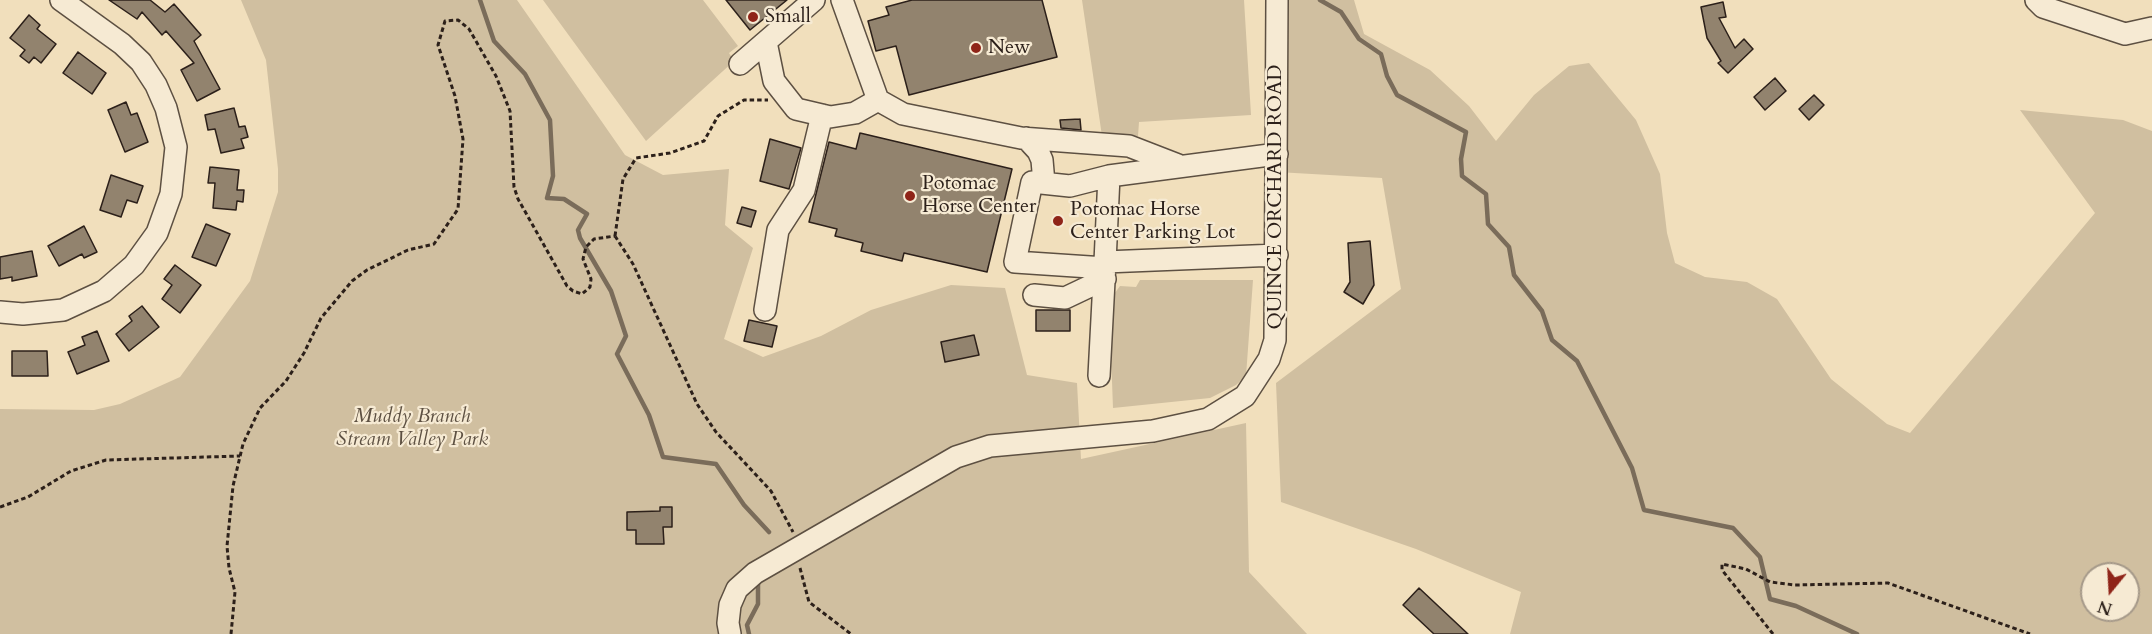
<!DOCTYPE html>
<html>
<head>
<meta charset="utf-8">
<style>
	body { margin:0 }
	#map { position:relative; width:2152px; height:634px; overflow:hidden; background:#f1dfbc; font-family:Cardo,serif }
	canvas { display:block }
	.north { position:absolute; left:2080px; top:562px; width:60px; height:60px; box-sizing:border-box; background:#f6ead3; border:2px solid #a59989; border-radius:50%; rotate:198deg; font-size:16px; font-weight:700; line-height:24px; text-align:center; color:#2c201a }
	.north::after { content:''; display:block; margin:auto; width:21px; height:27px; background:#8f2418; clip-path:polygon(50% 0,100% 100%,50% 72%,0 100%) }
</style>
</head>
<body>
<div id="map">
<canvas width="2152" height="634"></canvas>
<div class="north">N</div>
</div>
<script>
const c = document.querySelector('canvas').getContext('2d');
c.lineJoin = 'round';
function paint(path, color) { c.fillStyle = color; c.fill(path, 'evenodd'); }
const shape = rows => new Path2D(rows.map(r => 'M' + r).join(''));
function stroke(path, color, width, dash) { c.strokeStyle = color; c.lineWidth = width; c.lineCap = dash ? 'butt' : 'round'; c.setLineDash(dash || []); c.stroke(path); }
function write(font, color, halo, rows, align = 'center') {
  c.font = font + ' Cardo,serif'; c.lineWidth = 4.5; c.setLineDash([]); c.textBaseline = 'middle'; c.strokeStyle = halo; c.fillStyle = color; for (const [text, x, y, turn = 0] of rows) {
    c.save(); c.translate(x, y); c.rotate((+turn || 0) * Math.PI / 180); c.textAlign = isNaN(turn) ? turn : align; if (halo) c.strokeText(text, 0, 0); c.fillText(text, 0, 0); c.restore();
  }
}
paint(shape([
	[241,0,517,0,625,155,663,175,729,169,725,225,753,248,724,339,763,357,821,336,871,310,951,285,1005,288,1027,375,1077,383,1081,459,1246,423,1249,572,1307,634,0,634,0,409,94,410,120,404,180,377,250,281,278,192,278,169,266,60],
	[543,0,703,0,738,46,729,53,734,61,646,141],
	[1082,0,1244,0,1251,115,1139,122,1138,136,1102,136],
	[1277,0,1354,0,1364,34,1430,70,1469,106,1496,141,1534,95,1569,66,1589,63,1636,120,1660,174,1667,233,1675,263,1705,277,1747,282,1777,299,1831,379,1887,424,1910,433,2095,213,2020,110,2123,120,2152,131,2152,634,1510,634,1521,592,1416,549,1281,502,1276,383,1401,289,1382,178,1277,172],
	[2092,574,2128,574,2128,610,2092,610],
	[1140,280,1253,280,1246,376,1236,385,1210,398,1113,408,1109,301,1120,286,1136,287]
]), '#d0bfa0');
stroke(shape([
	[480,0,494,41,525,74,550,120,553,176,547,198,564,199,587,214,578,230,580,238,611,291,626,336,617,354,649,415,663,457,716,464,744,505,769,532],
	[1320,0,1341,12,1359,39,1381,54,1387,76,1397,95,1466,132,1461,159,1462,176,1486,194,1488,224,1509,247,1514,275,1542,311,1552,340,1577,361,1632,468,1644,510,1733,528,1760,557,1770,599,1796,606,1857,634],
	[749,634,747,625,758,604,758,584]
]), '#7a6c5a', 4.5);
const building = shape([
	[109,0,150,0,165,12,174,4,201,35,194,41,220,89,197,101,181,70,194,63,166,31,162,35,142,12,137,19,109,0],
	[726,0,787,0,750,30,726,0],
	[912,0,1042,0,1057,57,909,95,896,46,876,51,868,21,889,15,886,7,912,0],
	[1723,2,1726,17,1719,18,1735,48,1744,39,1753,49,1728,73,1718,63,1721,61,1707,38,1701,7,1723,2],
	[29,15,40,25,37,29,56,44,41,63,34,57,29,63,20,56,25,50,10,38,29,15],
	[78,52,106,73,92,94,63,73,78,52],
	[1775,78,1786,91,1765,110,1754,97,1775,78],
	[1814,95,1824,105,1809,120,1799,109,1814,95],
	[126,102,131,115,137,113,148,142,125,152,108,110,126,102],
	[234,108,239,127,245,126,248,137,241,139,244,148,221,153,215,129,208,130,205,115,234,108],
	[1080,119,1081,130,1061,128,1060,120,1080,119],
	[860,133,1012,169,987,272,904,253,902,261,861,251,863,243,835,236,837,229,809,222,829,142,856,149,860,133],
	[770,139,801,148,789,189,760,181,770,139],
	[210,167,239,170,237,190,244,190,243,202,237,201,236,210,213,208,215,183,208,183,210,167],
	[111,175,143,186,137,203,127,200,121,217,100,210,111,175],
	[742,207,756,211,751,227,737,223,742,207],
	[206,224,230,234,216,266,192,257,206,224],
	[84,226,97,252,84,258,82,254,59,266,48,246,84,226],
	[1370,241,1374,285,1363,304,1344,292,1350,282,1348,243,1370,241],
	[32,251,37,276,12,281,12,277,0,279,0,257,32,251],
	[175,265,201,285,180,313,162,299,172,285,164,279,175,265],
	[142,306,159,327,129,351,116,334,132,321,129,316,142,306],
	[1036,310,1070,310,1070,331,1036,331,1036,310],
	[749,320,777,326,772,347,744,341,749,320],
	[97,331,109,361,77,374,68,352,85,345,82,337,97,331],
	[974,335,979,355,945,362,941,342,974,335],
	[12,351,47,351,48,376,12,376,12,351],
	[660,507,672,507,672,527,663,527,664,544,636,544,636,530,627,530,627,512,660,511,660,507],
	[1419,588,1468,634,1434,634,1403,605,1419,588]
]);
paint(building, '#92836e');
stroke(building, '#2c201a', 1.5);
const minor = shape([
	[842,0,878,100,903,114,1021,138,1129,146,1178,165],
	[2036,0,2043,7,2125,34,2152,28],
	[766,42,774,81,796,109,830,117,855,113,878,100],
	[740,64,814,0],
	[1026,138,1038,151,1042,160,1044,183],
	[1277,154,1109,176,1105,262,1277,255],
	[1105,268,1015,262,1032,182,1070,186,1109,176],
	[1034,295,1065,298,1105,279],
	[765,310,778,230,804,190,822,115],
	[0,312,23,314,63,310,104,291,134,265,157,233,171,194,176,147,166,108,156,85,141,62,122,44,61,0],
	[1099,376,1105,262],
	[730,634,728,623,730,605,737,589,755,573,956,457,990,446,1153,431,1208,419,1245,396,1269,359,1275,340,1277,0]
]);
stroke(minor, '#5d5042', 24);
stroke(shape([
	[615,236,633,264,697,404,716,432,771,491,793,532],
	[615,236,623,179,636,158,670,153,704,141,718,116,744,100,768,100],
	[0,507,28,497,71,471,106,460,240,456],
	[800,568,809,602,851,634],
	[231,634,235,592,229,568,227,546,233,486,243,444,260,408,286,381,304,353,321,318,352,281,367,270,408,250,434,244,458,209,463,139,455,96,438,45,445,21,458,20,469,29,496,76,510,111,514,187,518,199,567,286,573,291,582,294,590,287,591,279,583,259,586,247,594,239,615,236],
	[1773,634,1722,570,1722,564,1746,569,1770,582,1795,585,1888,583,2030,634]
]), '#2c201a', 3, [4.5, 3]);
stroke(minor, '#f6ead3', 21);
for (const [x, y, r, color] of [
	[753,17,6,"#8f2418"],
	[976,48,6,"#8f2418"],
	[910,196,6,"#8f2418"],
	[1058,221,6,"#8f2418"]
]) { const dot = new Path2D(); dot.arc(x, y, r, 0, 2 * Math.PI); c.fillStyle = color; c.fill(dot); stroke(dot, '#f6ead3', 2); }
write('20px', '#2c201a', '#f6ead3', [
	["Small",765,17],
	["New",988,48],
	["Potomac",922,184],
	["Horse Center",922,207],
	["Potomac Horse",1070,210],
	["Center Parking Lot",1070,233]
], 'left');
write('20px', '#2c201a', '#f6ead3', [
	["QUINCE ORCHARD ROAD",1276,197,-90]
]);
write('italic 20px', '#5d5042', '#f6ead3', [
	["Muddy Branch",412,417],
	["Stream Valley Park",412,440]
]);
</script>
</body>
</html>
